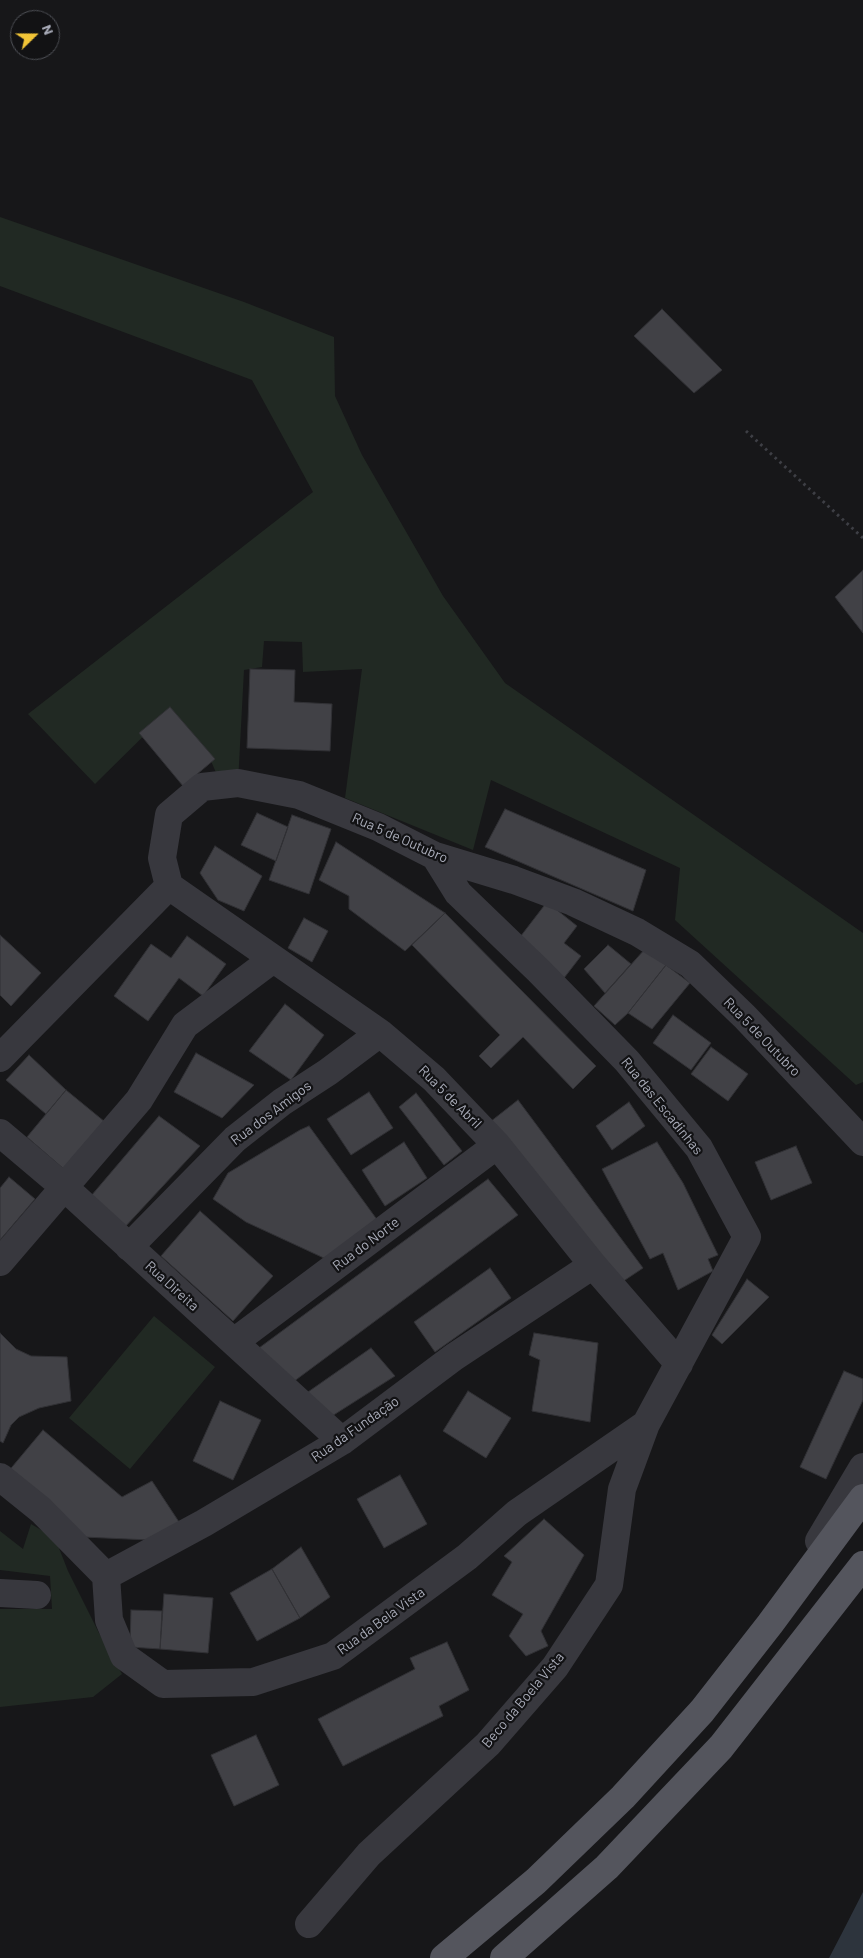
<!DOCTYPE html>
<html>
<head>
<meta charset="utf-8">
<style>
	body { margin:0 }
	#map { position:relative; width:863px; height:1958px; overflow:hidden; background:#171719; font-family:Barlow,sans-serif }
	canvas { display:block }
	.north { position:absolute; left:10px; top:10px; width:50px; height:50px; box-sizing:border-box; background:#121214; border:1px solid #4e5056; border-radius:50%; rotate:68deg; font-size:14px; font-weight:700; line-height:20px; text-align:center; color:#a9acb9 }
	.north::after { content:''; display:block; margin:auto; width:18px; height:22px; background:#f1c437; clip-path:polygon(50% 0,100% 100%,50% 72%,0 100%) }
</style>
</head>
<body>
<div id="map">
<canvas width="863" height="1958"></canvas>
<div class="north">N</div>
</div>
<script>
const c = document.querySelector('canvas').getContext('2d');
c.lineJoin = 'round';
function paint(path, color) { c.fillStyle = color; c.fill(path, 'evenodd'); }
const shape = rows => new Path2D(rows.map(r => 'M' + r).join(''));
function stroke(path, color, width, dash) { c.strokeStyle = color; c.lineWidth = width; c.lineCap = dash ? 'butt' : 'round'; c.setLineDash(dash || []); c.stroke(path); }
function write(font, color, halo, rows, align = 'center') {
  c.font = font + ' Barlow,sans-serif'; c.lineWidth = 4.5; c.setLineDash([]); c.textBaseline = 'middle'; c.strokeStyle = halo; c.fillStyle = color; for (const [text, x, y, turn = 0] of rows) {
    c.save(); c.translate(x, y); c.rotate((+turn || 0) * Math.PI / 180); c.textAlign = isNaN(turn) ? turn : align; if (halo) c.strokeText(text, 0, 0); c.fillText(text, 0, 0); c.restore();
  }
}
paint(shape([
	[0,217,244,302,334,337,335,396,362,455,443,596,505,683,863,933,863,1082,856,1085,675,920,680,868,491,780,473,850,345,798,362,669,303,672,302,642,264,641,262,667,244,670,238,783,217,775,208,754,169,711,95,784,28,714,313,492,252,380,0,286],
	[154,1316,215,1367,130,1469,69,1418],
	[31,1524,55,1538,68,1571,99,1633,122,1674,93,1697,0,1707,0,1609,52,1609,50,1576,0,1570,0,1531,23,1549]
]), '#212923');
paint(shape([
	[863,1892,863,1958,829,1958,841,1935]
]), '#2d343d');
const building = shape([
	[662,309,722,370,694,393,634,336,662,309],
	[863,570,863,633,835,597,863,570],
	[250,669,295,670,294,702,332,704,330,751,247,748,250,669],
	[170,707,215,759,183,786,139,733,170,707],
	[505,809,646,870,633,911,485,847,505,809],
	[257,813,288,827,276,861,241,845,257,813],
	[292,815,331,829,309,894,269,880,292,815],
	[336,842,445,913,405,951,349,909,349,896,319,880,336,842],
	[215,846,262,876,244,911,218,900,200,873,215,846],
	[547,902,577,926,564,943,581,956,564,978,517,941,547,902],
	[445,913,596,1066,573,1089,523,1037,491,1068,479,1056,500,1035,412,945,445,913],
	[304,918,328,931,312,962,288,948,304,918],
	[0,935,41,973,11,1006,0,995,0,935],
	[187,936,226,964,203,996,179,978,148,1021,114,996,151,944,171,958,187,936],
	[608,945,631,964,605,993,584,969,608,945],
	[645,949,666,965,628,1013,615,1025,594,1006,645,949],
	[666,965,690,983,652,1029,628,1013,666,965],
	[285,1004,324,1035,291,1080,249,1051,285,1004],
	[673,1015,711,1043,691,1070,653,1043,673,1015],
	[711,1047,748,1074,728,1101,691,1074,711,1047],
	[196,1053,254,1085,222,1118,174,1092,196,1053],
	[29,1055,66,1090,46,1114,6,1080,29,1055],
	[66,1090,105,1122,65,1170,27,1137,66,1090],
	[369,1092,393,1128,351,1155,327,1119,369,1092],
	[416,1093,462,1151,444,1165,399,1107,416,1093],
	[518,1100,643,1268,619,1284,490,1122,518,1100],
	[629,1102,645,1126,612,1150,596,1126,629,1102],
	[159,1116,200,1146,124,1228,91,1196,159,1116],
	[309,1126,378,1221,326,1259,246,1222,213,1199,228,1173,300,1130,309,1126],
	[404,1142,427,1178,385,1206,362,1170,404,1142],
	[657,1142,683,1183,718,1255,708,1259,713,1271,678,1290,663,1253,650,1259,602,1169,657,1142],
	[796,1146,812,1183,771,1200,755,1162,796,1146],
	[9,1177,35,1199,0,1240,0,1188,9,1177],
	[488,1179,518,1215,293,1382,259,1348,488,1179],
	[200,1211,273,1276,233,1321,161,1256,200,1211],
	[490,1268,511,1298,435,1352,414,1322,490,1268],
	[747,1279,769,1297,722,1344,712,1335,747,1279],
	[0,1333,16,1349,31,1356,67,1357,71,1401,39,1408,19,1417,11,1425,3,1443,0,1441,0,1333],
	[534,1333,598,1343,590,1422,532,1411,540,1360,529,1355,534,1333],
	[371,1348,395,1376,332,1416,308,1392,371,1348],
	[844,1371,863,1379,863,1400,826,1479,800,1467,844,1371],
	[468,1391,511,1418,486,1458,443,1431,468,1391],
	[220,1401,261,1420,233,1480,193,1461,220,1401],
	[43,1430,122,1497,152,1481,181,1525,150,1540,83,1537,7,1473,43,1430],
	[400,1475,427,1524,384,1548,357,1499,400,1475],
	[544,1519,584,1555,541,1631,548,1646,526,1656,509,1636,523,1614,492,1595,512,1562,504,1556,544,1519],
	[301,1547,330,1597,300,1618,272,1569,301,1547],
	[272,1569,300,1618,257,1641,230,1593,272,1569],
	[164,1594,213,1598,208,1653,160,1649,164,1594],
	[131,1610,162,1611,160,1649,130,1647,131,1610],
	[447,1642,469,1690,439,1706,443,1716,343,1766,318,1719,415,1669,410,1658,447,1642],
	[256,1735,279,1785,234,1806,211,1755,256,1735]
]);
paint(building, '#414146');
stroke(building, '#313135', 1);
stroke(shape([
	[746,431,863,538]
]), '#3e3f45', 3, [2.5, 4]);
stroke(shape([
	[169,886,380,1033,434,1079,497,1145,593,1265,679,1364],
	[0,1058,169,886,162,858,169,815,202,787,238,783,299,795,378,827,435,856,514,880,573,902,637,932,690,964,745,1017,863,1142],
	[0,1133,64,1187,342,1441],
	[129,1247,235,1139,282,1102,328,1072,380,1033],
	[0,1262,139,1100,185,1025,273,959],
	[234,1342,497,1145],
	[0,1477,41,1510,106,1576,109,1620,124,1656,163,1684,253,1682,333,1656,467,1557,517,1513,646,1424],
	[819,1541,863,1467],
	[106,1576,204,1523,342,1441,454,1357,593,1265],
	[0,1593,37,1595],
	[309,1924,369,1854,488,1744,555,1667,609,1585,622,1489,646,1424,747,1237,699,1148,627,1061,539,971,458,893,435,856]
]), '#38383e', 28);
stroke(shape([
	[444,1958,536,1881,623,1797,702,1711,770,1624,863,1498],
	[504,1958,607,1867,721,1747,863,1565]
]), '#54555d', 28);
write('14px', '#a9acb9', '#121214', [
	["Rua 5 de Outubro",400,838,24],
	["Rua 5 de Outubro",762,1037,46],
	["Rua 5 de Abril",450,1097,45],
	["Rua das Escadinhas",662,1106,51],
	["Rua dos Amigos",271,1113,-37],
	["Rua do Norte",366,1244,-37],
	["Rua Direita",172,1286,42],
	["Rua da Fundação",355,1429,-35],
	["Rua da Bela Vista",381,1621,-36],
	["Beco da Boela Vista",523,1700,-50]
]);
</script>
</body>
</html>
